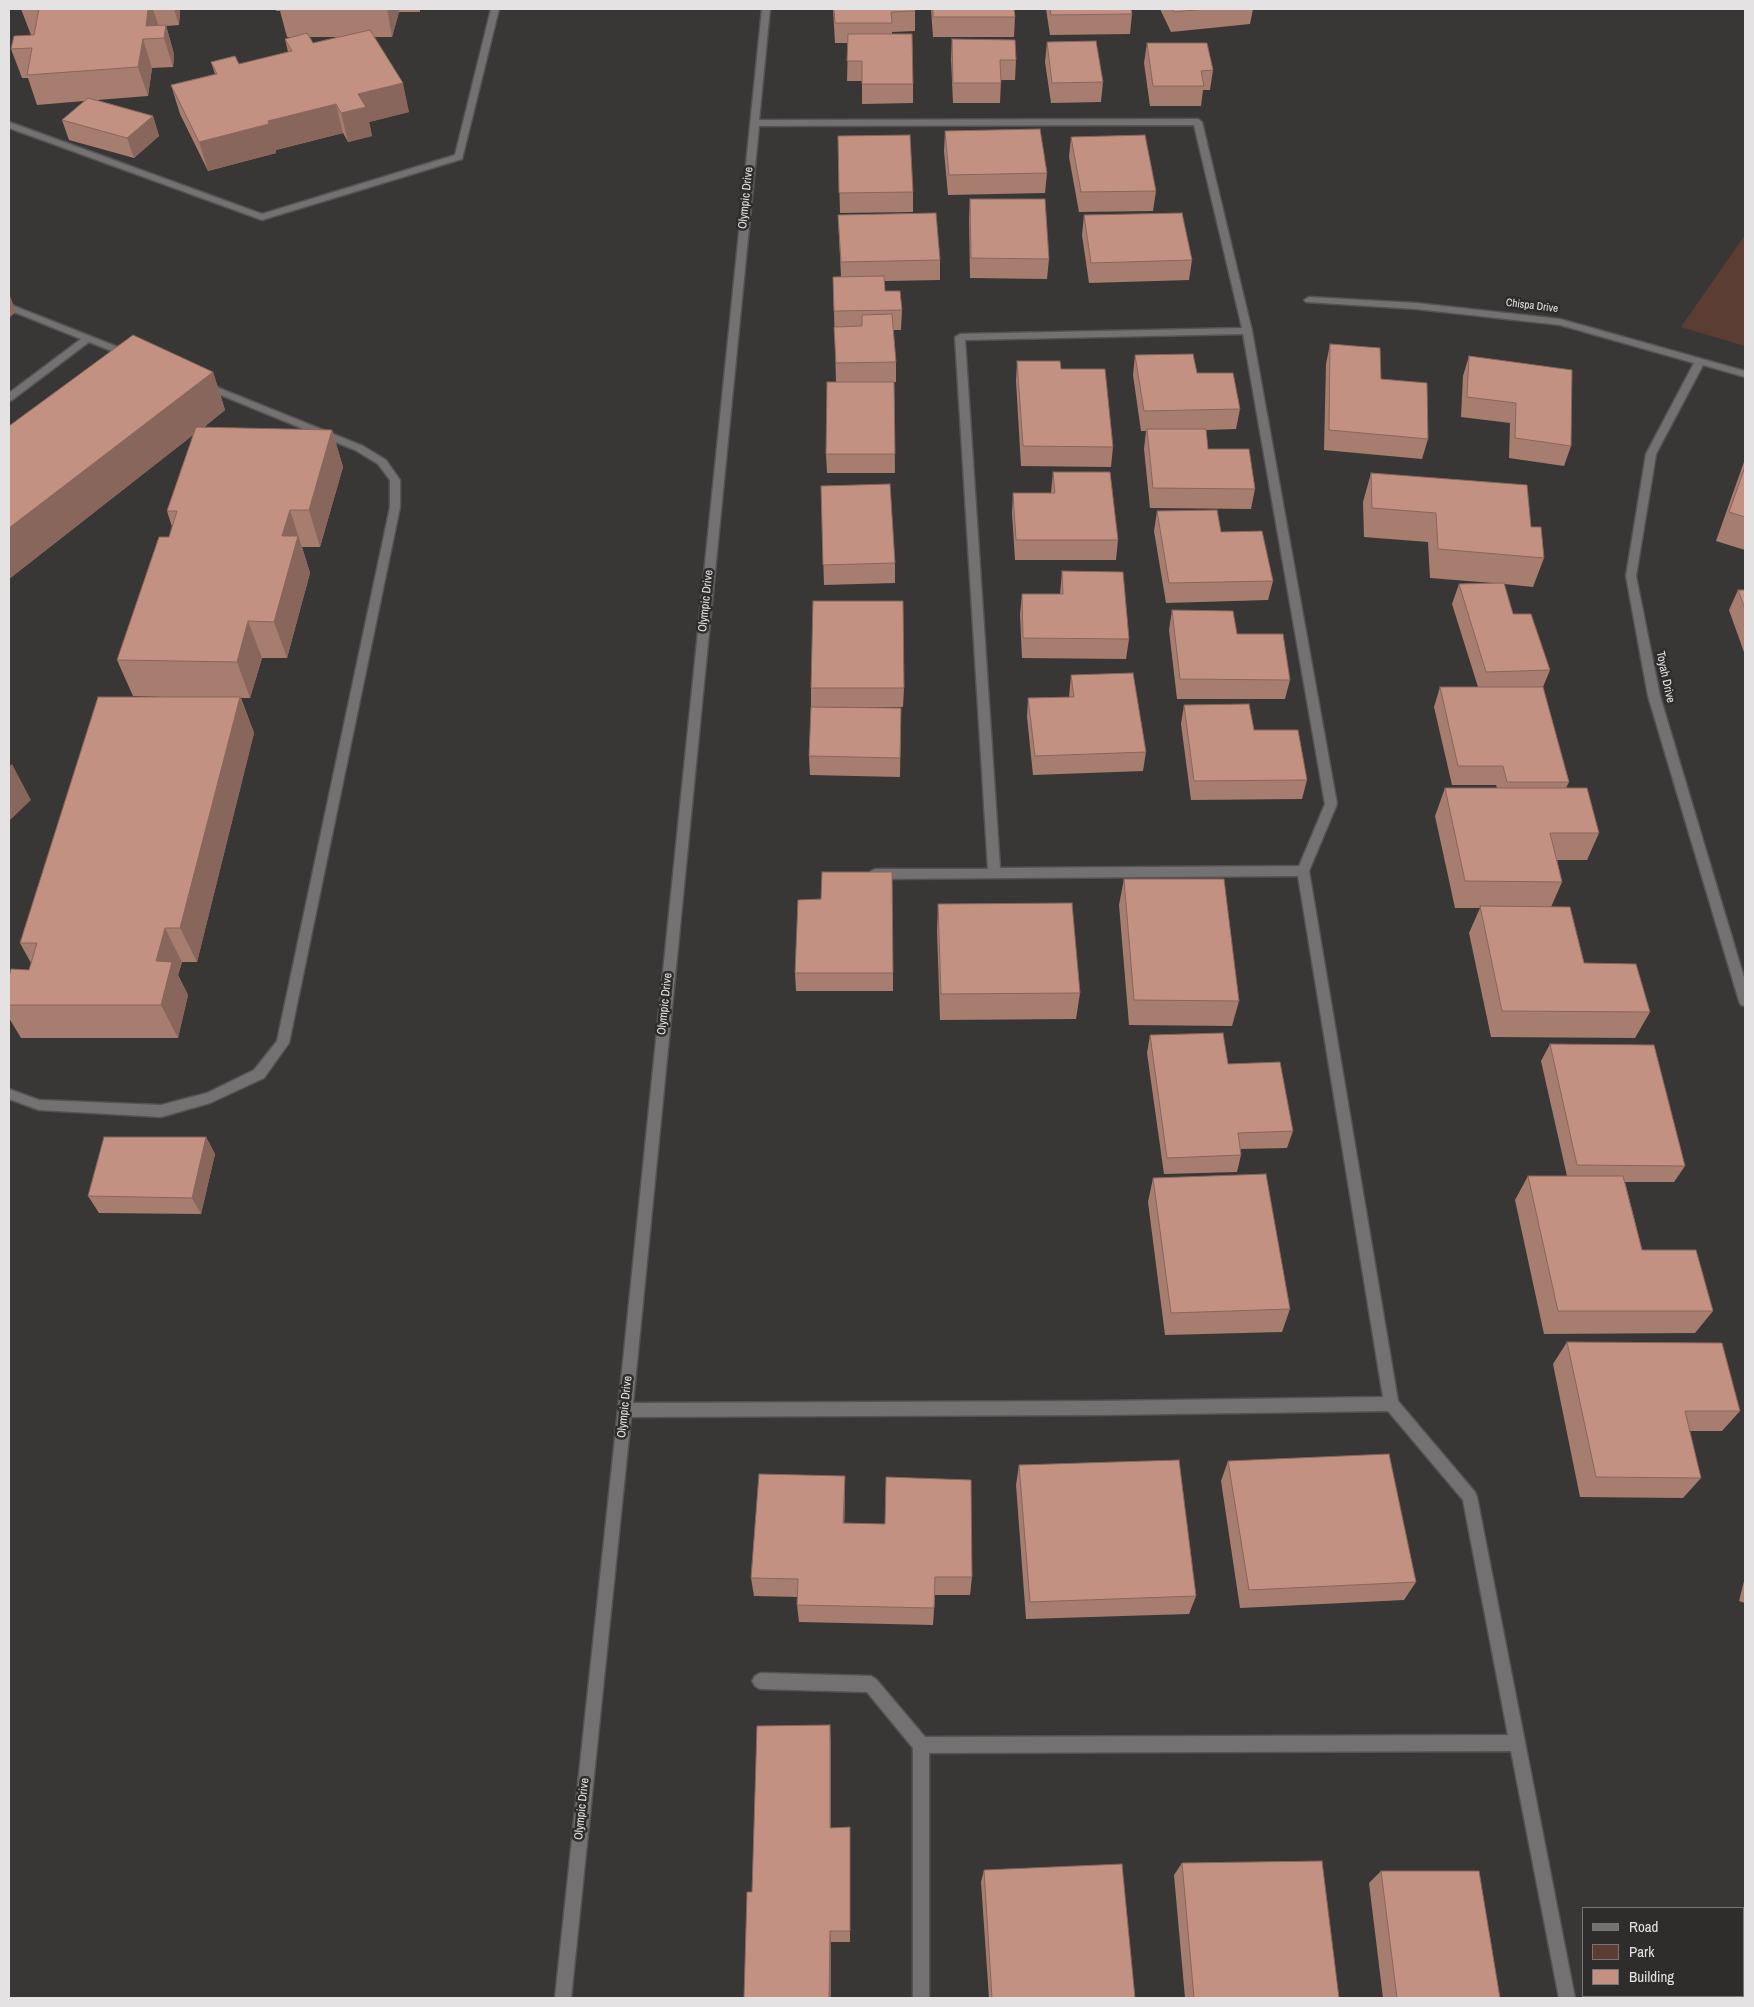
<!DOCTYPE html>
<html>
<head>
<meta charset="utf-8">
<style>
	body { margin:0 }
	#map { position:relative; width:1754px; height:2007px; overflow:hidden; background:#393636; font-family:"Archivo Narrow",sans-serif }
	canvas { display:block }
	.frame { position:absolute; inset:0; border:10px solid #e4e2e2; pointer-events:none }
	.legend { position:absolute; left:1582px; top:1907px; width:162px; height:90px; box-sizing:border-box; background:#2f2c2c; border:1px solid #777575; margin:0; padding:6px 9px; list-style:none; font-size:15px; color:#e4e2e2 }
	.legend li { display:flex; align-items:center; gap:10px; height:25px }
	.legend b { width:25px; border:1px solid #777575 }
</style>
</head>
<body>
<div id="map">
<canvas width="1754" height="2007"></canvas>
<div class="frame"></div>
<ul class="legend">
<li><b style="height:6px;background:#737171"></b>Road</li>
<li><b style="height:14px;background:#5c3d34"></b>Park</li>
<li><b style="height:14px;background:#c29182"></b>Building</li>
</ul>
</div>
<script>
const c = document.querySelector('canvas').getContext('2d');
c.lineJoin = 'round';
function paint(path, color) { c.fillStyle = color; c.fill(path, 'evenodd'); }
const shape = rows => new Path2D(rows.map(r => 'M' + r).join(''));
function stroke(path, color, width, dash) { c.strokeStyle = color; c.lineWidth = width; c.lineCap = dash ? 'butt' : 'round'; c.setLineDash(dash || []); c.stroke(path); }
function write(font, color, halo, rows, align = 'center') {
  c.font = font + ' "Archivo Narrow",sans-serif'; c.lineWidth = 5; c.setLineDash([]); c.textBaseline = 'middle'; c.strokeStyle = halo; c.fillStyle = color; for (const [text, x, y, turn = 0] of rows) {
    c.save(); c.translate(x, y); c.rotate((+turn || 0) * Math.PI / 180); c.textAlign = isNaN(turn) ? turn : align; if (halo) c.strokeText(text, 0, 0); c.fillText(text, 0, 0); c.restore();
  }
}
paint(shape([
	[1745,235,1745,346,1681,327]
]), '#5c3d34');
const minor = shape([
	[491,9,499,9,462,159,262,220,9,128,9,122,12,123,262,214,455,155,491,9],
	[762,9,770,9,759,120,1198,119,1202,122,1252,331,1337,804,1309,871,1398,1401,1475,1492,1477,1497,1575,1998,1559,1998,1511,1751,929,1753,929,1998,913,1998,913,1748,867,1692,760,1689,755,1686,752,1681,755,1676,760,1673,871,1676,876,1679,925,1737,1508,1735,1463,1500,1388,1411,1099,1415,631,1417,571,1998,555,1998,618,1410,762,9],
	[1194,125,1242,328,960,334,955,337,988,869,875,869,871,871,869,874,871,877,875,879,1298,876,1383,1397,1099,1401,633,1403,759,126,1194,125],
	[1243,334,1325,804,1299,866,1000,868,965,340,1243,334],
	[1309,297,1416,303,1560,319,1745,371,1745,377,1703,365,1656,454,1636,576,1660,696,1745,981,1745,1006,1741,1005,1739,1001,1648,696,1626,576,1646,454,1694,363,1560,325,1416,309,1306,302,1304,300,1309,297],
	[9,304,133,353,135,355,130,358,127,357,89,342,12,400,9,401,9,393,81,339,9,310,9,304],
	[204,382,363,446,386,460,400,480,400,507,289,1043,264,1078,210,1103,161,1117,39,1110,9,1099,9,1089,39,1100,161,1105,207,1093,254,1070,277,1041,390,507,390,480,378,464,355,450,201,387,199,385,204,382]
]);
stroke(minor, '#545252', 3);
paint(minor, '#737171');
paint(shape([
	[21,9,179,9,180,11,179,25,166,26,174,54,173,67,152,68,148,96,97,100,153,116,159,136,134,158,69,140,62,120,84,101,37,105,28,78,22,78,11,49,31,35],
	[276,9,420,9,420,12,399,12,392,37,374,37,409,112,369,122,372,136,348,142,343,133,276,150,276,153,208,171,180,114,171,85,215,74,211,62,239,64,288,52,285,39,291,37,287,37,280,11,276,11],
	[310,37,338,37,313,43],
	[833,9,915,9,915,31,892,32,892,34,913,84,913,103,862,104,862,81,847,81,848,43,835,43],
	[931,9,1014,9,1015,17,1014,37,933,37],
	[1046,9,1131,9,1132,14,1130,34,1050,35],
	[1160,9,1253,9,1250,24,1171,32],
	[952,39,1016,60,1015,80,1001,80,1000,103,953,103,951,59],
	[1047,42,1103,82,1101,102,1051,103,1045,62],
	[1147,43,1213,70,1210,90,1203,90,1201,106,1150,106,1144,63],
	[945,131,1047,173,1045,193,948,195,944,151],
	[838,136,913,192,913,212,840,213],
	[1071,137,1156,191,1153,211,1079,212,1069,157],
	[970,199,1049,259,1047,279,970,278,969,219],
	[838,215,940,260,940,280,885,281,885,291,902,310,901,330,893,330,896,362,896,382,894,382,895,473,827,473,826,454,836,382,833,277,841,277],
	[1084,215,1192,260,1189,280,1089,283,1082,235],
	[1330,344,1381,379,1428,439,1422,459,1324,450,1326,364],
	[1135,355,1197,373,1240,409,1236,429,1206,430,1208,449,1255,489,1251,509,1150,508,1144,449,1146,431,1141,431,1133,375],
	[1469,356,1571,446,1564,466,1509,458,1510,423,1461,417,1463,376],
	[1017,361,1061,369,1113,447,1111,467,1021,466,1016,381],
	[213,372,225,410,203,428,332,430,343,467,320,547,302,547,310,573,287,658,262,658,250,698,241,698,254,733,197,962,182,962,178,975,188,995,178,1038,21,1038,9,1018,9,977,29,970,31,963,20,943,164,697,133,696,117,660,169,537,172,527,167,511,193,435,9,579,9,426],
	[1745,459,1745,550,1716,541],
	[1053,472,1118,540,1116,560,1015,560,1012,513,1013,493,1051,493],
	[1371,473,1531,527,1544,558,1533,587,1504,584,1513,614,1550,670,1543,687,1569,782,1566,788,1599,833,1587,860,1557,860,1562,882,1551,907,1584,963,1650,1012,1635,1038,1491,1037,1469,933,1480,908,1455,908,1435,816,1445,788,1497,788,1496,785,1452,785,1434,707,1440,687,1478,687,1452,604,1459,584,1493,583,1430,578,1428,542,1364,537,1363,502],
	[821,486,895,563,895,583,824,585],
	[1157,511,1221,532,1273,581,1268,600,1166,603,1154,531],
	[1062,571,1129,639,1126,659,1022,658,1020,614,1022,594,1060,594],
	[1738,590,1745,590,1745,655,1729,610],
	[1172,610,1237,634,1290,680,1285,699,1177,699,1169,630],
	[1071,675,1146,752,1143,771,1033,775,1027,717,1028,698,1069,697],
	[811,688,904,688,903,707,811,707],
	[1184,705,1254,730,1307,780,1302,799,1191,800,1181,724],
	[901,708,900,777,810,775,809,756],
	[1124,879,1239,1001,1232,1026,1129,1025,1119,905],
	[938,904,1080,993,1076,1019,940,1020,937,931],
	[795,973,893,973,893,991,796,991],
	[1150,1035,1228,1064,1293,1131,1287,1148,1241,1149,1241,1155,1237,1172,1164,1174,1147,1053],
	[1550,1044,1685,1166,1674,1182,1625,1182,1642,1250,1713,1311,1695,1333,1544,1334,1515,1200,1528,1176,1567,1176,1541,1061],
	[206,1137,215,1154,201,1214,99,1213,88,1196],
	[1153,1178,1290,1309,1282,1332,1165,1335,1148,1202],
	[1567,1342,1740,1411,1722,1431,1689,1431,1701,1478,1683,1498,1580,1497,1553,1364],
	[1228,1461,1416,1582,1404,1600,1240,1608,1221,1481],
	[1019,1465,1196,1596,1189,1614,1026,1619,1016,1485],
	[845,1496,844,1523,972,1577,970,1595,935,1595,933,1625,799,1622,797,1605,798,1597,754,1596,751,1578],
	[1745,1577,1745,1603,1739,1601],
	[831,1741,831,1828,850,1841,850,1942,831,1942,831,1998,744,1998,752,1892],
	[1182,1863,1339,1998,1185,1998,1174,1875],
	[984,1870,1135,1998,989,1998,981,1882],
	[1381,1871,1500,1998,1383,1998,1369,1883]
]), '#a77d70');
paint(shape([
	[148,9,153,9,159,27,146,26],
	[174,9,179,9,180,11,179,25],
	[387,9,398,9,399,12,392,37],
	[166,25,174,54,173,67,164,38],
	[143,39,152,68,148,96,138,67],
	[403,83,409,112,369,122,372,136,348,142,341,113,358,94],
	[336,104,343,133,276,150,276,153,208,171,199,142,268,121],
	[153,116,159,136,134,158,127,138],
	[9,293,16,312,9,318],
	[213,372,225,410,9,579,9,528],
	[332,430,343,467,320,547,309,510],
	[290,510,310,573,287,658,274,622,282,536],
	[248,621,262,658,250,698,237,662],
	[240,697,254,733,197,962,180,928],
	[12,764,31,800,9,821,9,767],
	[165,928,182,962,178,975,188,995,178,1038,161,1005,156,961],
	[206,1137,215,1154,201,1214,192,1198],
	[845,1476,845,1496,844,1542,843,1523],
	[830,1725,831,1741,831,1841,830,1828],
	[830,1931,831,1942,831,1998,829,1998]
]), '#88665b');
const building = shape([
	[39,9,148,9,146,26,166,25,164,38,143,39,138,67,27,75,32,48,11,49,14,36,34,35,39,9],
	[834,9,915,9,915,11,891,12,892,23,835,23,834,9],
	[933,9,1014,9,1015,17,933,17,933,9],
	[1050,9,1131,9,1132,14,1051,15,1050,9],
	[1172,9,1207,9,1174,12,1172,9],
	[370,30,403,83,358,94,366,107,341,113,336,104,268,121,269,124,199,142,171,85,217,74,211,62,235,56,239,64,292,51,285,39,307,33,313,43,370,30],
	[848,34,912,34,913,84,862,84,862,61,847,61,848,34],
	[952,39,1015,40,1016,60,1000,60,1001,83,953,83,952,39],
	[1096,41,1103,82,1052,83,1047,42,1096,41],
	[1147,43,1207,43,1213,70,1201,71,1204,86,1153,86,1147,43],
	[88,98,153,116,127,138,62,120,88,98],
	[1040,129,1047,173,949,175,945,131,1040,129],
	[910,135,913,192,839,193,838,136,910,135],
	[1145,135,1156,191,1081,192,1071,137,1145,135],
	[970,199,1045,199,1049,259,971,258,970,199],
	[936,213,940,260,841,262,838,215,936,213],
	[1182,213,1192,260,1091,263,1084,215,1182,213],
	[884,276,885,291,900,291,902,310,834,311,833,277,884,276],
	[892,314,896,362,836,363,834,327,862,326,862,315,892,314],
	[133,335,213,372,9,528,9,426,133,335],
	[1330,344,1380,348,1381,379,1427,383,1428,439,1329,430,1330,344],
	[1193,354,1197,373,1233,373,1240,409,1144,411,1135,355,1193,354],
	[1469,356,1572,370,1571,446,1515,438,1516,403,1467,397,1469,356],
	[1017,361,1060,361,1061,369,1105,369,1113,447,1023,446,1017,361],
	[827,382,894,382,895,454,826,454,827,382],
	[196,427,332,430,309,510,290,510,282,536,298,536,274,622,248,621,237,662,117,660,159,537,169,537,177,511,167,511,196,427],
	[1147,429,1206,429,1208,449,1249,449,1255,489,1153,488,1147,429],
	[1745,467,1745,517,1729,512,1745,467],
	[1053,472,1110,472,1118,540,1016,540,1013,493,1055,493,1053,472],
	[1371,473,1527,485,1531,527,1541,527,1544,558,1438,549,1436,513,1372,508,1371,473],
	[890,484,895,563,823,565,821,486,890,484],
	[1217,510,1221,532,1262,531,1273,581,1169,583,1157,511,1217,510],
	[1062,571,1123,572,1129,639,1023,638,1022,594,1063,594,1062,571],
	[1504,583,1513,614,1531,614,1550,670,1486,672,1459,584,1504,583],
	[1738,590,1745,590,1745,609,1738,590],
	[813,601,903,601,904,688,811,688,813,601],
	[1172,610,1233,611,1237,634,1283,634,1290,680,1180,679,1172,610],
	[1133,673,1146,752,1035,756,1028,698,1074,697,1071,675,1133,673],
	[1440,687,1543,687,1569,782,1507,782,1503,766,1458,766,1440,687],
	[98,697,240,697,180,928,165,928,156,961,172,962,161,1005,9,1005,9,977,11,969,29,970,37,943,20,943,98,697],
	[1249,704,1254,730,1298,730,1307,780,1194,781,1184,705,1249,704],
	[811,707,901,708,900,758,809,756,811,707],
	[1445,788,1587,788,1599,833,1550,833,1562,882,1465,881,1445,788],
	[822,872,892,872,893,973,795,973,798,900,821,899,822,872],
	[1124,879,1224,879,1239,1001,1134,1000,1124,879],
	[1072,903,1080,993,941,994,938,904,1072,903],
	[1480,906,1570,907,1584,963,1636,964,1650,1012,1502,1011,1480,906],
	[1223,1033,1228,1064,1280,1062,1293,1131,1238,1133,1241,1155,1167,1158,1150,1035,1223,1033],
	[1550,1044,1654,1045,1685,1166,1577,1165,1550,1044],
	[104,1137,206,1137,192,1198,88,1196,104,1137],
	[1266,1174,1290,1309,1171,1313,1153,1178,1266,1174],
	[1528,1176,1623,1176,1642,1250,1696,1250,1713,1311,1558,1311,1528,1176],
	[1567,1342,1722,1343,1740,1411,1685,1411,1701,1478,1596,1477,1567,1342],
	[1389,1454,1416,1582,1249,1590,1228,1461,1389,1454],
	[1179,1460,1196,1596,1030,1602,1019,1465,1179,1460],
	[759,1474,845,1476,843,1523,885,1524,886,1477,971,1480,972,1577,935,1577,934,1608,797,1605,798,1579,751,1578,759,1474],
	[830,1725,830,1828,850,1827,850,1931,830,1931,829,1998,744,1998,747,1892,752,1892,757,1726,830,1725],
	[1322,1861,1339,1998,1194,1998,1182,1863,1322,1861],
	[1122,1864,1135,1998,992,1998,984,1870,1122,1864],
	[1381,1871,1479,1871,1500,1998,1397,1998,1381,1871]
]);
paint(building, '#c29182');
stroke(building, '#88665b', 1);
write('11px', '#e4e2e2', '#2f2c2c', [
	["Chispa Drive",1532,306,7]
]);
write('12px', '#e4e2e2', '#2f2c2c', [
	["Olympic Drive",746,198,-84],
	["Olympic Drive",706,601,-84],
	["Toyah Drive",1665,677,78],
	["Olympic Drive",665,1004,-84],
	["Olympic Drive",625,1407,-84],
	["Olympic Drive",582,1809,-84]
]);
</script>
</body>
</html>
